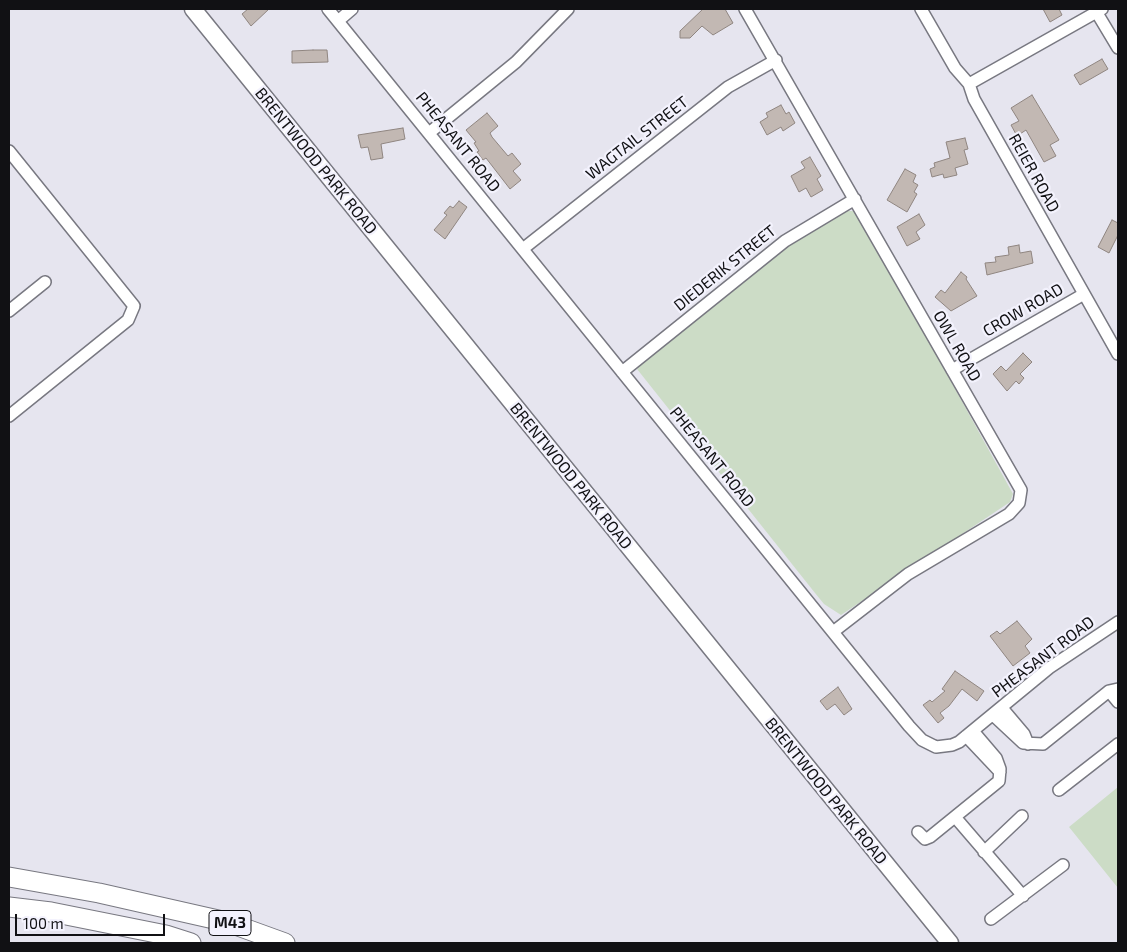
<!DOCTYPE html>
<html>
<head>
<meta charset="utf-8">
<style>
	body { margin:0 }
	#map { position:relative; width:1127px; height:952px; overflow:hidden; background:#e6e5ef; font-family:"Exo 2",sans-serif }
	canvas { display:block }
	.frame { position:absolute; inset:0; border:10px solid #111114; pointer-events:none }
	.scale { position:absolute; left:15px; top:914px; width:150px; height:22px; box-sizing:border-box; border:2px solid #111114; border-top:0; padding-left:6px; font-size:15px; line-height:18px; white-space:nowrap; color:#111114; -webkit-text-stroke:4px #f3f2fd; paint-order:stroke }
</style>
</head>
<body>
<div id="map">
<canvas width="1127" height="952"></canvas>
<div class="frame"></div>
<div class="scale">100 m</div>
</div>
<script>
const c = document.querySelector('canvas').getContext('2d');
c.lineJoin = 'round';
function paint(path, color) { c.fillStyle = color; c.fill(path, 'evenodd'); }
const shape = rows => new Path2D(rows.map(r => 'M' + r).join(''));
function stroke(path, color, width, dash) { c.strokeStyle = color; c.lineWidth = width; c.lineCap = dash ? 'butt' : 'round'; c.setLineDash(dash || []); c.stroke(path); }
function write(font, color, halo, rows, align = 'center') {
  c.font = font + ' "Exo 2",sans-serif'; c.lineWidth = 4.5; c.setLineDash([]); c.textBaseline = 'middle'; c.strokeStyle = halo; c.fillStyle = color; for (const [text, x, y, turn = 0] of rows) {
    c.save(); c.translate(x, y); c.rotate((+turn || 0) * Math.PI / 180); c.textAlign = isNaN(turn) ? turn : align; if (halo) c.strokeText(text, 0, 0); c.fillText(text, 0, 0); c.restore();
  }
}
paint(shape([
	[846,211,853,211,860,216,1013,494,1010,502,841,615,824,604,815,593,637,369,643,362,789,243],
	[1118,787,1118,888,1069,827]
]), '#ccdcc6');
const building = shape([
	[248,9,269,9,251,26,242,14,248,9],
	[703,9,725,9,733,23,713,35,702,26,690,38,680,38,680,31,703,9],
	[1043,9,1059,9,1062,15,1050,22,1043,9],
	[313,50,327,50,328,62,292,63,292,51,313,50],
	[1102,59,1108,69,1080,85,1074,75,1102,59],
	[1032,95,1059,140,1050,145,1056,156,1044,162,1026,130,1017,136,1011,125,1019,121,1011,108,1032,95],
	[781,105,786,114,789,112,795,123,783,131,781,127,767,135,760,122,768,117,766,113,781,105],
	[487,113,498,126,490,133,492,137,508,156,512,153,521,164,513,171,521,180,510,189,486,158,483,160,477,152,479,151,474,143,476,142,466,130,487,113],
	[403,128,405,139,381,144,383,158,371,160,368,147,361,148,358,135,403,128],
	[965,138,968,149,964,150,968,164,955,168,957,175,944,178,943,174,932,177,930,169,935,167,934,163,950,158,946,142,965,138],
	[810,157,821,176,817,179,823,190,811,197,806,188,799,192,791,176,805,168,801,162,810,157],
	[905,169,916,175,913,182,918,185,914,192,917,194,907,212,887,200,905,169],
	[459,201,467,207,445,239,434,230,447,215,444,213,450,206,453,208,459,201],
	[919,214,925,225,916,232,920,239,907,246,897,227,919,214],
	[1112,220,1118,223,1118,235,1109,253,1098,247,1112,220],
	[1019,245,1020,253,1031,251,1033,263,987,275,985,263,996,262,995,257,1009,255,1008,247,1019,245],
	[961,272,967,277,966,279,977,296,951,311,935,297,941,290,945,293,961,272],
	[1023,353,1032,362,1020,374,1024,378,1019,384,1016,381,1007,391,993,374,1001,366,1006,371,1023,353],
	[1017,621,1032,639,1025,646,1030,653,1013,666,990,636,997,631,1000,634,1017,621],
	[955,671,984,691,977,701,962,689,949,706,940,713,944,718,938,723,923,705,930,700,932,702,945,691,942,689,955,671],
	[838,687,852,709,844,715,835,704,827,710,820,701,838,687]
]);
paint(building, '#c2b8b3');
stroke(building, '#8f8580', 1);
const street = shape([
	[328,9,909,726,922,740,936,747,952,745,959,742,1049,668,1118,622],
	[745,9,1021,490,1019,503,1009,514,908,574,833,632],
	[921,9,955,68,969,84,974,99,1118,354],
	[1097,13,1118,48],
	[338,21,352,9],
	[969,84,1102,9],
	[429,133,516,62,568,9],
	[9,151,134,306,128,320,9,416],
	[524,248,728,87,776,60],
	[9,311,45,282],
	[952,370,1084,294],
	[622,372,785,241,855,199],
	[1109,691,1118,702],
	[1002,708,1024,734,1028,744],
	[993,715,1023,743,1043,744,1109,691,1118,689],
	[966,736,1000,772],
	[1059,790,1118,744],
	[955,817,1023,896],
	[918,832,925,839,930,837,999,781,1000,769,996,758,973,731],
	[984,852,1022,816],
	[991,919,1063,865]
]);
const secondary = shape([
	[193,9,950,943]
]);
const primary = shape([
	[9,877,99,893,227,922,285,943],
	[9,907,51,912,166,935,191,943]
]);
stroke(street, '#787881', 14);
stroke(secondary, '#787881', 19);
stroke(primary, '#787881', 21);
stroke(street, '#fff', 11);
stroke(secondary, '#fff', 16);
stroke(primary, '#fff', 19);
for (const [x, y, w] of [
	[230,923,42]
]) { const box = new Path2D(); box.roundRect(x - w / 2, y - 12.5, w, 25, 4); c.fillStyle = '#f3f2fd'; c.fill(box); stroke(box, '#111114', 1); }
write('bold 15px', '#111114', null, [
	["M43",230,923]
]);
write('16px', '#111114', '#f3f2fd', [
	["WAGTAIL STREET",637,138,-38],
	["PHEASANT ROAD",458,142,51],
	["BRENTWOOD PARK ROAD",316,161,51],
	["REIER ROAD",1034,173,61],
	["DIEDERIK STREET",725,268,-39],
	["CROW ROAD",1023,310,-30],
	["OWL ROAD",957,346,60],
	["PHEASANT ROAD",712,457,51],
	["BRENTWOOD PARK ROAD",571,476,51],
	["PHEASANT ROAD",1043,657,-37],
	["BRENTWOOD PARK ROAD",826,791,51]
]);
</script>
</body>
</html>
